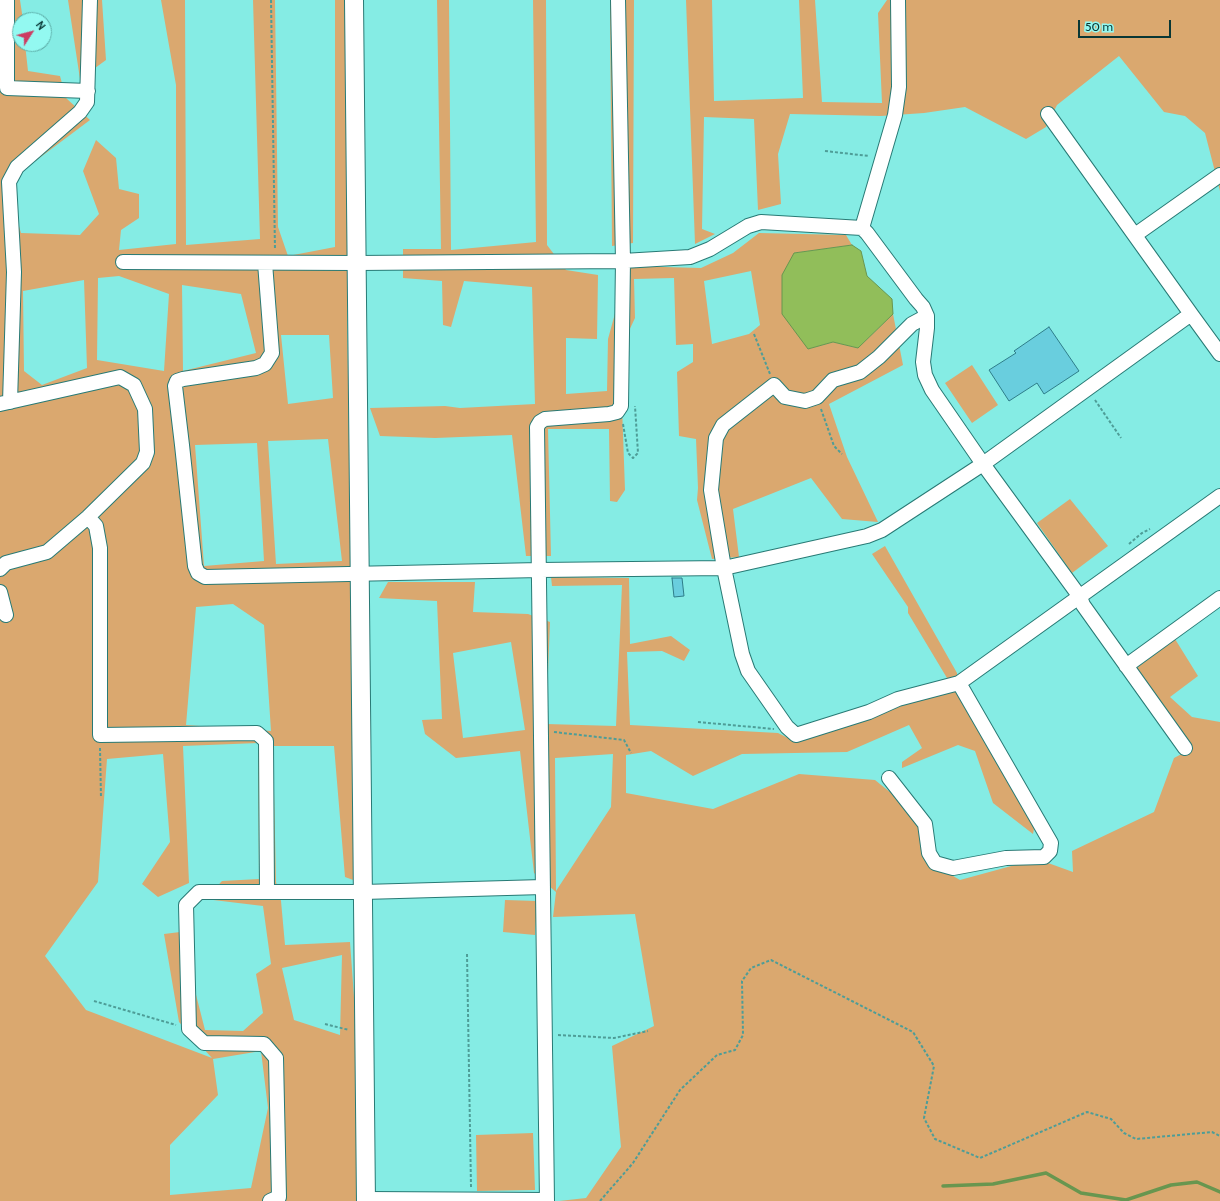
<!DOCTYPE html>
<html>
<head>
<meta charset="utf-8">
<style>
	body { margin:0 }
	#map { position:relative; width:1220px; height:1201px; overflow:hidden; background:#85ece4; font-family:Cabin,sans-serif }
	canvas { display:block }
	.north { position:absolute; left:12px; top:12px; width:40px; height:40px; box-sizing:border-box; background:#93f9f1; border:1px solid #5baba6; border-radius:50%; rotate:54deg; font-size:11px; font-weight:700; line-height:16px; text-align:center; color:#083735 }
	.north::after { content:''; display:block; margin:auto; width:14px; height:18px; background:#cc3d63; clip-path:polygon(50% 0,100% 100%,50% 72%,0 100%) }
	.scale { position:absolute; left:1078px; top:20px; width:93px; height:18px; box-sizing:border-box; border:2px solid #083735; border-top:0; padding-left:5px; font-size:12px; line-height:14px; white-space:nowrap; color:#083735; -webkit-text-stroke:3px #93f9f1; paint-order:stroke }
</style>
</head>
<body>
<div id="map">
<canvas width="1220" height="1201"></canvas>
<div class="north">N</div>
<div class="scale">50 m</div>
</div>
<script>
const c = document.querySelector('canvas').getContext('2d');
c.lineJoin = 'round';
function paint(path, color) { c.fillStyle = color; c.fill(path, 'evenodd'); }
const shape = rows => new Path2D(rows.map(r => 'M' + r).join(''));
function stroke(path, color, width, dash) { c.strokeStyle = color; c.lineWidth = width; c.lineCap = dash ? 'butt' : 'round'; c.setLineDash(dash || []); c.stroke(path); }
paint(shape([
	[0,0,20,0,23,20,20,20,20,44,25,44,28,71,60,76,66,98,90,120,6,183,21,233,80,235,99,214,83,171,96,140,116,158,119,189,139,194,139,218,121,230,119,250,176,244,176,85,161,0,185,0,186,245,260,239,253,0,275,0,278,227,288,256,335,247,335,0,351,0,347,315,356,881,345,877,334,746,273,746,276,882,281,901,285,945,350,942,358,1052,359,1201,0,1201],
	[119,276,169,294,164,371,97,360,98,278],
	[84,280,87,368,42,385,24,371,23,291],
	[182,285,241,294,256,353,183,371],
	[281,335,329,335,333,398,288,404],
	[328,439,342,561,276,564,268,441],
	[257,443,264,561,204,566,195,445],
	[233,604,264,625,271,731,186,725,196,607],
	[258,743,259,879,222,881,205,899,263,906,271,964,256,974,263,1013,243,1031,205,1030,180,932,164,934,179,1022,212,1058,86,1010,45,956,98,882,107,759,163,754,170,842,142,884,158,897,189,883,183,746],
	[342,955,340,1035,294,1020,282,968],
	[261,1051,268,1108,251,1188,170,1195,170,1145,218,1095,213,1059],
	[68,0,102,0,106,60,80,79],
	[437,0,449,0,451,250,536,242,533,0,546,0,547,245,566,270,598,275,597,339,566,338,566,394,607,391,608,339,628,266,701,268,733,253,759,233,846,235,852,245,794,253,808,349,833,342,858,348,893,314,903,365,829,404,847,457,878,522,842,519,811,478,733,509,739,557,712,559,697,500,698,488,696,439,679,436,677,372,693,362,693,344,676,345,674,278,634,279,635,318,620,350,625,490,617,502,610,501,609,429,548,429,551,556,526,556,512,435,435,438,380,436,370,408,445,406,460,408,535,404,532,287,464,281,451,327,443,325,442,281,403,278,403,249,441,249],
	[751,271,760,325,749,334,712,344,704,281],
	[610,0,634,0,633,243,612,246],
	[686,0,712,0,714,101,803,98,799,0,815,0,822,102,882,103,878,13,887,0,1220,0,1220,191,1205,133,1185,116,1164,112,1119,56,1057,105,1046,127,1026,139,965,107,924,113,881,116,790,114,778,154,781,204,758,210,754,119,704,117,702,229,715,234,695,244],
	[972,365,998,405,972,423,945,383],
	[1070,499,1108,546,1072,573,1037,523],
	[885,546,957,673,957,688,1035,823,1033,834,993,803,975,751,958,745,902,768,902,762,922,748,909,725,847,752,742,754,693,776,651,751,626,755,626,793,713,809,799,774,875,780,921,817,929,862,960,880,1037,859,1073,872,1072,851,1154,812,1174,758,1191,749,1135,669,1175,639,1198,676,1170,697,1192,717,1220,722,1220,1201,559,1201,586,1198,621,1147,612,1046,654,1026,635,914,553,917,556,892,534,873,520,751,456,758,425,734,422,720,442,719,437,601,379,598,388,582,475,582,473,612,528,614,550,622,546,724,616,726,622,585,552,586,551,577,629,578,630,644,671,636,690,650,684,661,662,651,627,652,630,725,778,733,796,742,942,692,947,678,908,613,908,607,872,554],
	[511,642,525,730,463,738,453,653],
	[613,754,611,807,556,891,555,758],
	[505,900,537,901,535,935,503,932],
	[533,1133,535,1190,477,1191,476,1135]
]), '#daa86f');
const water = shape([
	[852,245,861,251,867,276,892,299,893,314,858,348,833,342,808,349,782,314,782,275,794,253,852,245]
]);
paint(water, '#91be5a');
stroke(water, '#68964f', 1);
stroke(shape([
	[943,1186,993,1184,1046,1173,1081,1193,1126,1200,1171,1185,1197,1182,1220,1192]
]), '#68964f', 3.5);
const building = shape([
	[1049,327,1079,371,1044,394,1037,383,1009,401,989,370,1016,353,1014,351,1049,327],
	[672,578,682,578,684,596,674,597,672,578]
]);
paint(building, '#69cede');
stroke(building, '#2e7d89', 1);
const minor = shape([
	[7,0,7,88,88,91],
	[1048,114,1191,314],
	[862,228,895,115,899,87,898,0],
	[1135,235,1220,175],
	[123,262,356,263,623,261,690,257,710,249,748,226,761,222,862,228,867,233,916,299,923,307,927,316,927,328,923,362,925,375,932,390,983,464,1080,597,1083,605,1185,748],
	[265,263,272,353,265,364,256,368,183,379,177,381,175,386,182,445,195,566,198,573,205,577,540,570,724,568,867,536,882,530,983,464,1191,314,1220,354],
	[927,316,912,324,879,357,860,372,833,380,817,397,805,401,785,397,774,385,723,425,716,438,711,490,724,568,742,654,748,671,787,727,796,735,869,712,898,699,959,683,1220,496],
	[10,402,14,272,9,182,17,167,80,112,87,102,90,0],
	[0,404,120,377,134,385,145,409,147,452,143,463,88,517,47,552,6,563,0,569],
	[88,517,96,526,100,548,100,735,257,733,266,741,267,892],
	[0,592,6,615],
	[1126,666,1220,598],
	[889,778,925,824,929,853,935,863,953,868,1006,858,1044,857,1050,851,1051,843,959,683],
	[366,1199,547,1200],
	[270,1201,279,1197,276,1058,264,1044,204,1043,189,1029,186,905,199,892,363,892,543,887],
	[547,1201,537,427,540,422,545,419,609,414,617,412,621,406,623,261,618,0]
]);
const tertiary = shape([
	[354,0,366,1201]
]);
stroke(minor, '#287a75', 16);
stroke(tertiary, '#287a75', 20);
stroke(shape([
	[271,0,275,250],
	[825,151,869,156],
	[754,334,770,374],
	[1095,400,1121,438],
	[821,409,834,446,842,454],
	[623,424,628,453,633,458,638,453,635,406],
	[1129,544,1142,533,1150,529],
	[698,722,774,729],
	[554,732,624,740,631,753],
	[100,748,101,798],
	[467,954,471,1187],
	[94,1001,176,1025],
	[325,1024,349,1030],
	[558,1035,614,1038,648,1031],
	[600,1201,633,1163,680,1090,717,1055,735,1050,743,1035,742,981,751,968,771,960,913,1032,934,1066,924,1118,935,1139,980,1158,1087,1112,1111,1119,1124,1133,1136,1139,1212,1132,1220,1136]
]), '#4e9d97', 2, [3, 2]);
stroke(minor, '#fff', 14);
stroke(tertiary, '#fff', 18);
</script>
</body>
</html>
